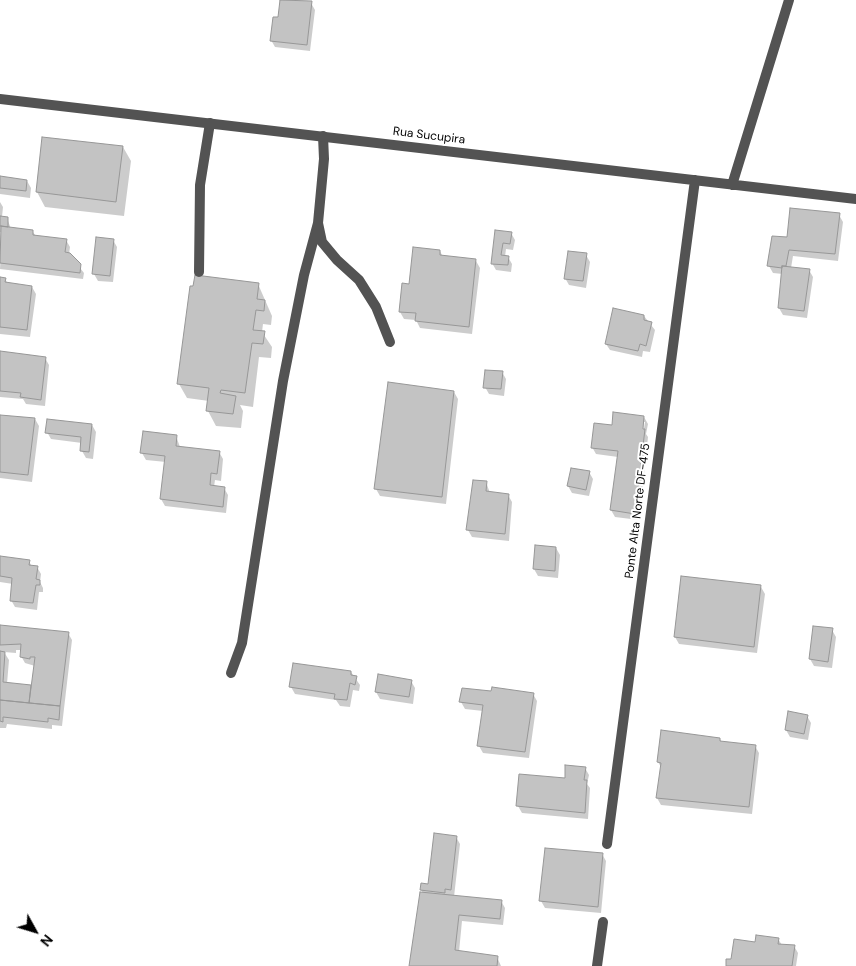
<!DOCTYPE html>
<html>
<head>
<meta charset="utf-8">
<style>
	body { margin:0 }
	#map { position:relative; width:856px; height:966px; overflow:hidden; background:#fff; font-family:"DM Sans",sans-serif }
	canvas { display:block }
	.north { position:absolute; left:10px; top:906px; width:50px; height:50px; -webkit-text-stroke:4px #fff; paint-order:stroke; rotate:129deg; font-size:14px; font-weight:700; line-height:20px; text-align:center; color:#000 }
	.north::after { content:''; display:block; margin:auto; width:18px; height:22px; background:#000; clip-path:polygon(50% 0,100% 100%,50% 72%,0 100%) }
</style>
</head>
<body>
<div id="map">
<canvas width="856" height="966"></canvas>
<div class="north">N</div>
</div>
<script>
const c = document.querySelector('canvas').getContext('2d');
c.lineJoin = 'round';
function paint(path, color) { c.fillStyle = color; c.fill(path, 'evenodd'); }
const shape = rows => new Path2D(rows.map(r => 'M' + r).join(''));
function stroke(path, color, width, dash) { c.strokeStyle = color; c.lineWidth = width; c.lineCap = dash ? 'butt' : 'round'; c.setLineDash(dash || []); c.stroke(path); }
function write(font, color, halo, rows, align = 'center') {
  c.font = font + ' "DM Sans",sans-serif'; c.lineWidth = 4; c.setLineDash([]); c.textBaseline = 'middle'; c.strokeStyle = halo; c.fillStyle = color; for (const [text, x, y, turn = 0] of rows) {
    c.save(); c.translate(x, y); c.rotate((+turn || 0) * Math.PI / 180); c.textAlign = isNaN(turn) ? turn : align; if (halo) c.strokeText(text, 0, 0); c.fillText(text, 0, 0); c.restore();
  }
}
paint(shape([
	[281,0,311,3,315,10,310,51,275,47,271,40,279,19],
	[43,139,123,147,131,161,124,216,45,207,37,192],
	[0,177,27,181,31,188,30,198,0,194],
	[0,202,3,207,2,217,7,218,11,229,32,231,36,236,66,240,70,247,69,254,84,273,83,279,0,269,2,232,0,232],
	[839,215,843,222,838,261,793,256,791,268,809,270,813,277,807,318,783,315,779,308,783,274,773,273,769,266,788,238],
	[496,231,511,233,515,240,513,250,506,249,505,257,508,257,512,264,511,272,496,270,492,263],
	[113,240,117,247,113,282,98,281,94,274],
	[440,251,443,257,476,261,480,268,472,334,420,328,416,320,404,319,400,312,410,285],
	[586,255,590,262,586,288,569,285,565,278],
	[0,278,5,279,8,284,32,287,36,294,30,337,0,334],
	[258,284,272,316,271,325,263,324,262,332,272,347,271,358,259,357,253,407,240,405,243,411,241,428,216,426,208,411,209,401,187,398,179,384],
	[644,316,655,330,650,352,643,351,642,357,610,350,606,344],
	[0,353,45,358,49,365,45,406,26,404,23,399,0,397],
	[502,372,506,379,504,396,489,394,485,387],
	[454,392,458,399,446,504,380,496,376,489],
	[0,416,35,419,39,426,32,482,0,478],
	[644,417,648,424,646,434,648,437,639,520,615,517,611,510,618,457,596,454,592,447,613,426],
	[642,422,645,422,643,435],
	[92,425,96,432,93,459,86,458,82,451,82,443,51,439,47,432],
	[176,436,180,447,219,452,223,459,221,481,215,480,214,487,224,488,228,495,226,513,165,506,161,499,166,462,146,460,142,453],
	[572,469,589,472,593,479,589,496,572,493,568,486],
	[486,482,490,493,508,495,512,502,509,541,472,537,468,530],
	[556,548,560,555,558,578,538,576,534,569],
	[0,558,29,561,32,567,37,567,41,574,40,582,43,588,43,592,39,592,37,610,15,607,11,600,13,584,0,582],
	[682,577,761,587,765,594,757,653,679,644,675,637],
	[0,626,68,633,72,640,62,726,52,725,52,729,7,724,6,728,0,728],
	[16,650,22,650,21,656,25,663,35,666,32,686,7,684,9,660,4,652,16,653],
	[832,630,836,637,832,668,814,666,810,659],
	[351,672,360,685,359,691,353,690,350,707,340,706,336,700,295,694,291,687],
	[411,681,415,688,413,704,380,699,376,692],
	[533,694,537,701,529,758,483,753,479,746,483,711,465,709,461,702],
	[807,716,811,723,808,740,790,737,786,730],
	[720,739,722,743,755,746,759,753,752,814,661,805,657,798,661,767,658,762],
	[585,768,589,775,587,784,590,788,588,819,522,813,518,806],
	[456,837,460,844,454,897,501,901,505,908,503,925,462,921,459,952,497,957,501,966,410,966,423,893,421,890,429,885],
	[602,854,606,861,601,913,545,908,541,901],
	[778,939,782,945,794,946,798,953,796,966,727,966,756,943]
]), '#0003');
const building = shape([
	[280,0,312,1,307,45,270,41,273,17,278,17,280,0],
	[42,137,123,146,116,202,36,192,42,137],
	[0,176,27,180,26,191,0,188,0,176],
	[790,208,840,213,835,254,789,250,786,266,782,266,782,268,767,266,772,236,787,237,790,208],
	[0,216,8,217,8,227,0,226,0,216],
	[1,226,33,230,33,235,67,239,65,252,70,253,81,264,80,273,0,263,1,226],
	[495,230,512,232,510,244,503,243,501,255,509,256,508,265,491,264,495,230],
	[96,237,114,239,110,276,92,274,96,237],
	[413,247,440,250,440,255,476,259,469,327,415,321,416,313,399,312,402,283,409,284,413,247],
	[568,251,587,253,583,281,564,279,568,251],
	[782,266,810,269,804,311,778,308,782,266],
	[195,275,259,283,257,299,265,300,264,311,256,310,253,330,265,331,263,344,252,343,245,393,221,390,220,393,236,396,233,414,206,411,209,388,177,384,190,286,193,286,195,275],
	[0,277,6,278,5,282,32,286,27,330,0,327,0,277],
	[613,308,644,315,644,320,652,322,646,346,640,344,638,351,605,344,613,308],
	[0,351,46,357,41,400,20,397,21,393,0,391,0,351],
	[485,370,503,371,501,389,483,388,485,370],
	[388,382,454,391,442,497,374,489,388,382],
	[613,412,644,416,643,429,645,429,635,514,610,510,618,451,591,448,594,423,612,425,613,412],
	[0,415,35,418,28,475,0,472,0,415],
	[47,419,92,424,89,452,80,451,81,437,45,433,47,419],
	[143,431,177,435,176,446,220,451,217,474,211,473,210,485,225,487,223,507,160,499,165,456,140,453,143,431],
	[571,468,590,471,586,490,567,486,571,468],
	[473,480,487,481,486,491,509,494,505,534,466,530,473,480],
	[535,545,556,547,555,571,533,569,535,545],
	[0,556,30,560,29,565,38,566,36,579,40,580,40,585,36,585,33,603,10,601,12,578,0,576,0,556],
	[681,576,761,585,754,647,674,637,681,576],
	[0,625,69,632,60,706,29,703,35,657,30,657,30,659,20,657,21,644,0,645,0,625],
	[813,626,833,628,828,662,809,659,813,626],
	[0,651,5,652,3,682,31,685,29,703,0,700,0,651],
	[293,663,351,671,351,675,357,676,355,685,350,683,347,700,334,699,335,694,289,687,293,663],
	[378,674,412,680,409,697,375,692,378,674],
	[492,687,534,693,525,752,477,746,483,705,459,702,462,688,491,691,492,687],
	[0,700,60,706,59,720,48,718,48,722,3,717,3,722,0,721,0,700],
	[788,711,808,715,804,734,785,730,788,711],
	[661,730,720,738,720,741,756,745,749,807,656,798,661,763,657,762,661,730],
	[565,765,586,767,584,780,587,780,585,813,516,806,519,774,565,778,565,765],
	[434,833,457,836,451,890,445,889,445,893,420,890,421,883,428,884,434,833],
	[545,848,603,853,598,907,539,901,545,848],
	[420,892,502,900,500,919,459,915,455,950,498,956,497,966,409,966,420,892],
	[756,935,779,938,778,944,795,945,792,966,726,966,726,959,731,959,734,939,755,942,756,935]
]);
paint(building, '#c3c3c3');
stroke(building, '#979797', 1);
stroke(shape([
	[323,136,324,159,318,223,322,242,337,260,359,280,376,307,390,342],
	[199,272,200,185,210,123],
	[231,673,242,643,283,381,304,275,318,223]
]), '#535353', 10);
stroke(shape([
	[0,99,856,199],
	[732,185,789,0],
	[607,844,695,180],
	[597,966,603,922]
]), '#535353', 10);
write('12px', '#000', '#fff', [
	["Rua Sucupira",429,136,7],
	["Ponte Alta Norte DF-475",638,511,-83]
]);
</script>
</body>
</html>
